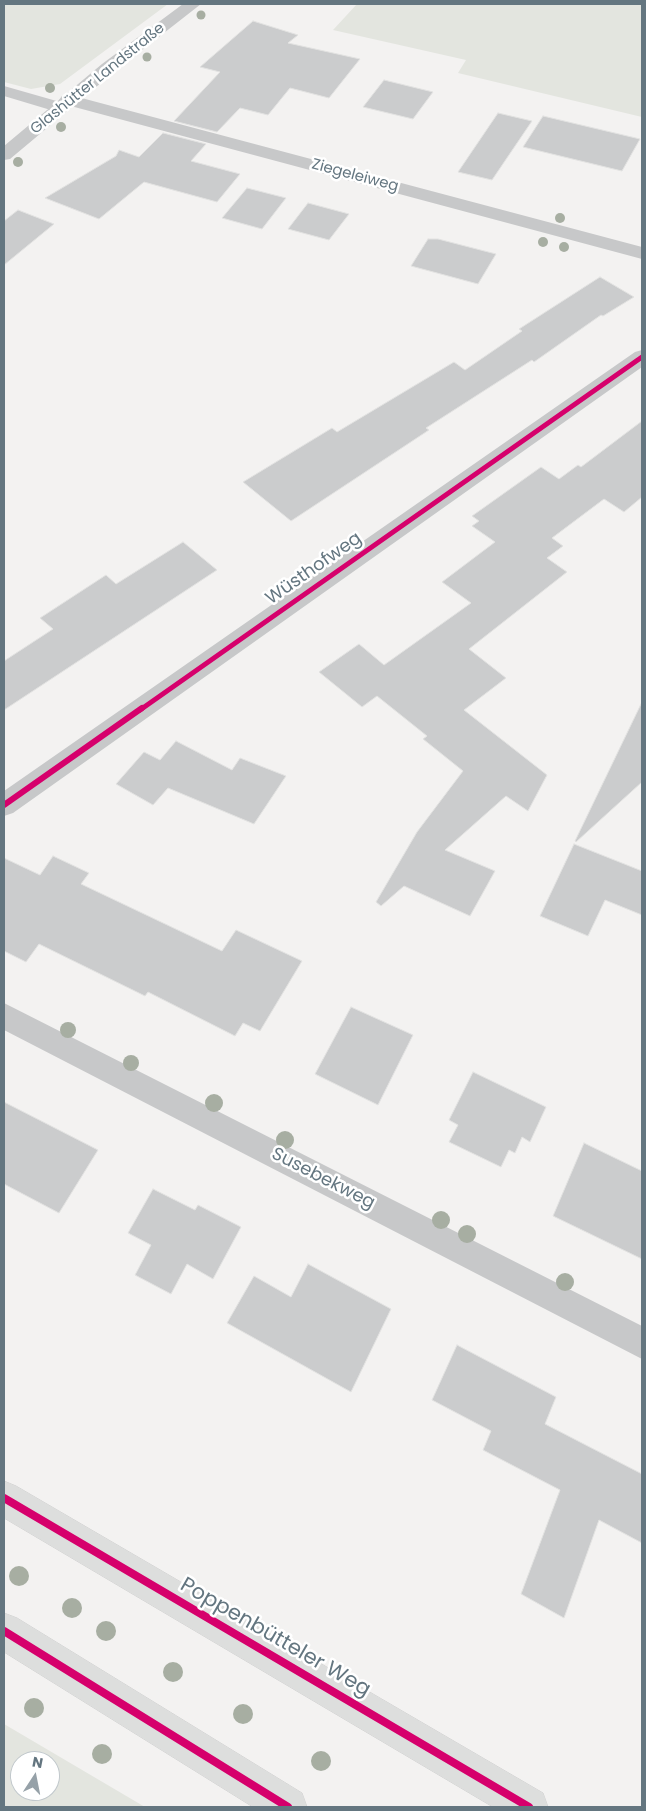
<!DOCTYPE html>
<html>
<head>
<meta charset="utf-8">
<style>
	body { margin:0 }
	#map { position:relative; width:646px; height:1811px; overflow:hidden; background:#f3f2f1; font-family:Poppins,sans-serif }
	canvas { display:block }
	.frame { position:absolute; inset:0; border:5px solid #647680; pointer-events:none }
	.north { position:absolute; left:10px; top:1751px; width:50px; height:50px; box-sizing:border-box; background:#fff; border:1px solid #c1c8cc; border-radius:50%; rotate:11deg; font-size:14px; font-weight:700; line-height:20px; text-align:center; color:#647680 }
	.north::after { content:''; display:block; margin:auto; width:18px; height:22px; background:#96a1a8; clip-path:polygon(50% 0,100% 100%,50% 72%,0 100%) }
</style>
</head>
<body>
<div id="map">
<canvas width="646" height="1811"></canvas>
<div class="frame"></div>
<div class="north">N</div>
</div>
<script>
const c = document.querySelector('canvas').getContext('2d');
c.lineJoin = 'round';
function paint(path, color) { c.fillStyle = color; c.fill(path, 'evenodd'); }
const shape = rows => new Path2D(rows.map(r => 'M' + r).join(''));
function stroke(path, color, width, dash) { c.strokeStyle = color; c.lineWidth = width; c.lineCap = dash ? 'butt' : 'round'; c.setLineDash(dash || []); c.stroke(path); }
function write(font, color, halo, rows, align = 'center') {
  c.font = font + ' Poppins,sans-serif'; c.lineWidth = 5; c.setLineDash([]); c.textBaseline = 'middle'; c.strokeStyle = halo; c.fillStyle = color; for (const [text, x, y, turn = 0] of rows) {
    c.save(); c.translate(x, y); c.rotate((+turn || 0) * Math.PI / 180); c.textAlign = isNaN(turn) ? turn : align; if (halo) c.strokeText(text, 0, 0); c.fillText(text, 0, 0); c.restore();
  }
}
paint(shape([
	[4,4,168,4,60,84,31,89,4,82],
	[357,4,642,4,642,117,458,73,466,60,333,30],
	[4,1724,145,1807,4,1807],
	[20,1761,50,1761,50,1791,20,1791]
]), '#e3e5df');
const building = shape([
	[253,21,298,35,288,43,360,59,329,98,290,88,268,115,240,108,217,132,174,121,220,72,200,67,253,21],
	[384,80,433,92,413,119,363,107,384,80],
	[498,113,532,121,492,180,458,172,498,113],
	[543,116,640,139,622,171,523,147,543,116],
	[163,133,206,144,191,161,240,174,217,202,144,182,99,219,45,198,116,156,119,150,139,157,163,133],
	[247,188,286,198,262,229,222,218,247,188],
	[308,203,349,214,329,240,288,229,308,203],
	[18,210,54,224,4,265,4,221,18,210],
	[428,239,438,239,496,254,478,284,411,266,428,239],
	[600,277,634,297,603,316,601,315,534,362,532,360,426,428,429,430,291,521,243,482,332,428,337,432,454,362,465,370,522,331,519,329,600,277],
	[642,421,642,497,624,512,604,499,552,538,563,546,547,558,567,572,469,649,506,678,464,710,547,775,528,811,506,796,445,850,495,871,470,916,404,886,381,906,376,902,417,832,463,771,423,739,427,736,377,696,362,707,319,672,359,644,384,665,471,603,442,582,495,542,472,526,479,521,472,516,541,467,559,479,578,465,581,467,642,421],
	[183,542,217,570,4,710,4,661,53,629,40,618,106,575,116,584,183,542],
	[642,702,642,782,576,842,575,841,642,702],
	[176,741,232,770,240,758,286,776,254,824,168,788,153,805,116,784,144,752,160,760,176,741],
	[574,844,642,871,642,915,605,900,588,936,540,916,574,844],
	[53,856,89,873,81,884,222,951,236,930,302,961,260,1031,243,1023,235,1036,148,992,145,996,39,944,26,962,4,951,4,858,40,875,53,856],
	[351,1007,413,1035,378,1105,315,1074,351,1007],
	[473,1072,546,1107,530,1142,522,1137,515,1153,509,1150,501,1167,449,1142,458,1125,449,1120,473,1072],
	[4,1102,98,1150,59,1213,4,1184,4,1102],
	[584,1143,642,1171,642,1259,553,1216,584,1143],
	[153,1189,195,1210,198,1205,241,1227,213,1279,187,1264,171,1294,135,1275,151,1245,128,1233,153,1189],
	[308,1264,391,1309,351,1392,227,1323,254,1276,291,1297,308,1264],
	[457,1345,556,1397,545,1424,642,1474,642,1543,599,1520,564,1618,521,1594,560,1490,483,1450,491,1431,432,1400,457,1345]
]);
paint(building, '#cbcccd');
stroke(building, '#e2e2e1', 1);
const primary = shape([
	[4,1481,16,1486,543,1793,548,1807,493,1807,4,1518,4,1481],
	[4,1613,17,1618,302,1793,307,1807,253,1807,4,1652,4,1613]
]);
stroke(primary, '#d0d0d0', 1);
paint(shape([
	[4,86,60,102,59,100,62,96,68,95,74,96,642,247,642,259,67,105,69,107,66,111,60,112,54,111,4,96,4,86],
	[642,350,642,367,13,813,4,816,4,791,635,352,642,350],
	[4,1003,642,1326,642,1359,4,1030,4,1003]
]), '#c7c8c9');
paint(shape([
	[183,4,201,4,114,72,10,159,4,160,4,146,102,64,183,4]
]), '#c7c8c9');
paint(primary, '#dddedd');
stroke(shape([
	[140,710,642,357]
]), '#d6006c', 5);
stroke(shape([
	[4,805,142,708]
]), '#d6006c', 6);
stroke(shape([
	[4,1498,529,1807],
	[4,1631,288,1807]
]), '#d6006c', 8);
c.fillStyle = '#a7aea2';
for (const [x, y, r] of [
	[201,15,4.5],
	[147,57,4.5],
	[50,88,5],
	[61,127,5],
	[18,162,5],
	[560,218,5],
	[543,242,5],
	[564,247,5],
	[68,1030,8],
	[131,1063,8],
	[214,1103,9],
	[285,1140,9],
	[441,1220,9],
	[467,1234,9],
	[565,1282,9],
	[19,1576,10],
	[72,1608,10],
	[106,1631,10],
	[173,1672,10],
	[34,1708,10],
	[243,1714,10],
	[102,1754,10],
	[321,1761,10]
]) { c.beginPath(); c.arc(x, y, r, 0, 2 * Math.PI); c.fill(); }
write('15px', '#647680', '#fff', [
	["Glashütter Landstraße",98,79,-39],
	["Ziegeleiweg",355,176,15]
]);
write('18px', '#647680', '#fff', [
	["Wüsthofweg",314,569,-35],
	["Susebekweg",323,1179,27]
]);
write('21px', '#647680', '#fff', [
	["Poppenbütteler Weg",275,1638,30]
]);
</script>
</body>
</html>
